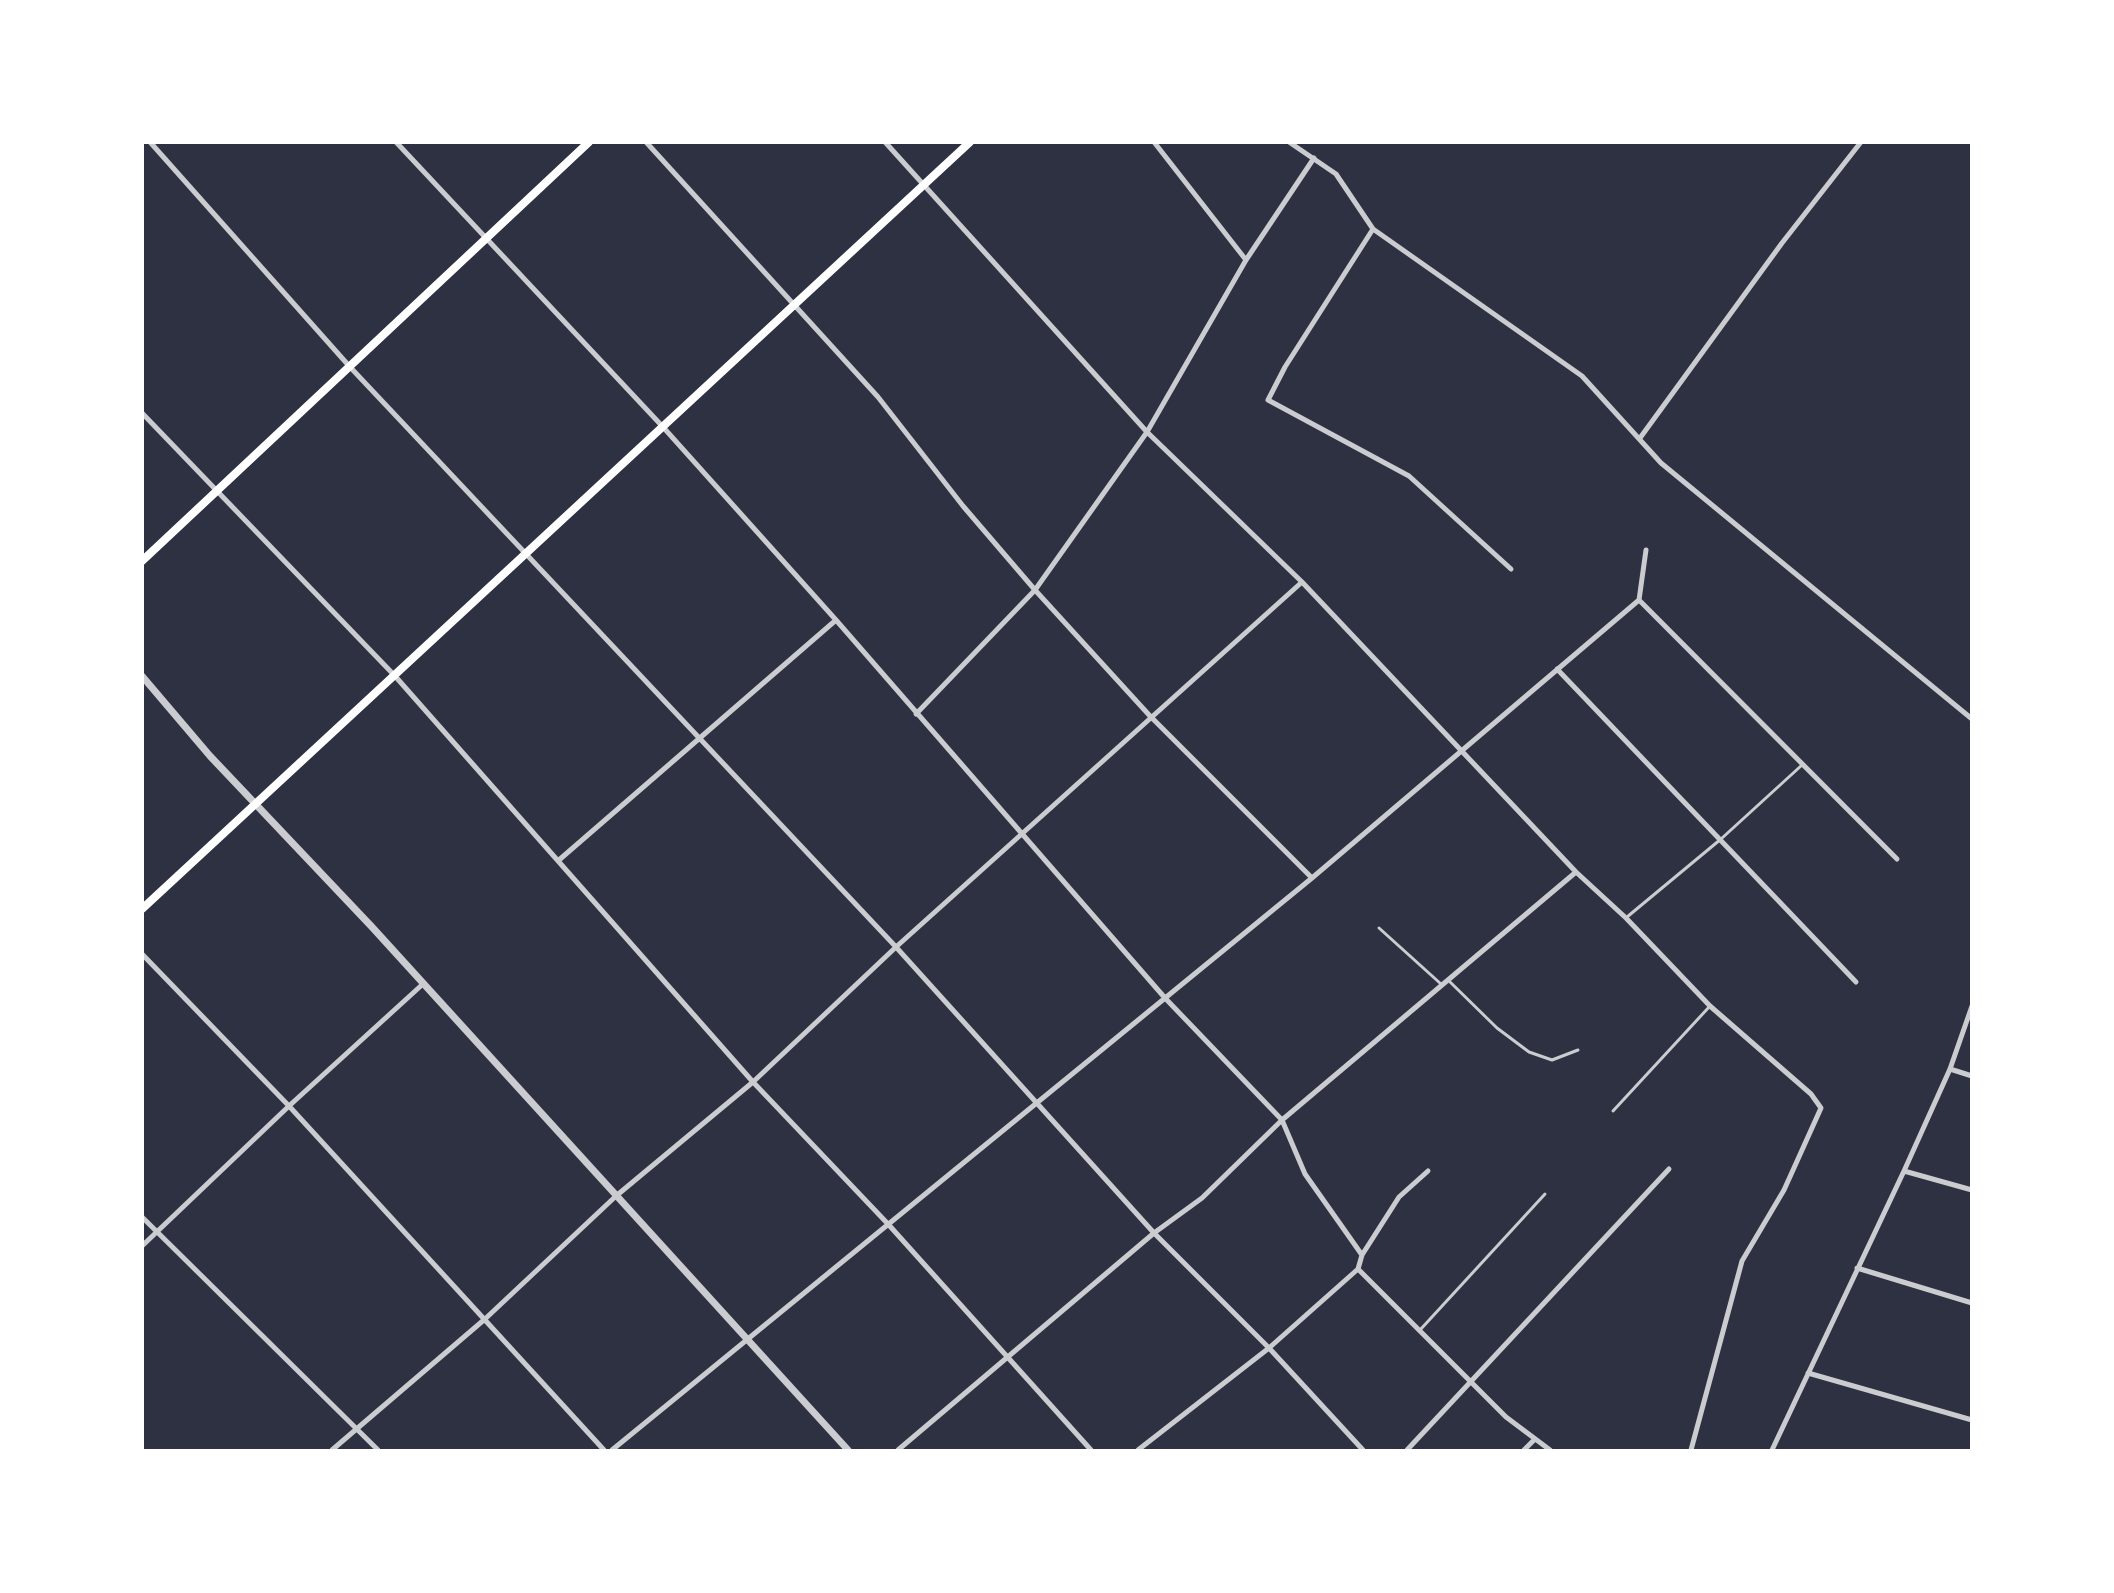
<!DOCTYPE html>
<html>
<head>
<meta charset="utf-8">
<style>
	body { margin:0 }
	#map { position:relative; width:2114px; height:1593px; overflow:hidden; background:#2d3142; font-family:Rubik,sans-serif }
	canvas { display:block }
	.frame { position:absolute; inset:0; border:144px solid #fff; pointer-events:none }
</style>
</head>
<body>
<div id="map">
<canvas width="2114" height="1593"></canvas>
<div class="frame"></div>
</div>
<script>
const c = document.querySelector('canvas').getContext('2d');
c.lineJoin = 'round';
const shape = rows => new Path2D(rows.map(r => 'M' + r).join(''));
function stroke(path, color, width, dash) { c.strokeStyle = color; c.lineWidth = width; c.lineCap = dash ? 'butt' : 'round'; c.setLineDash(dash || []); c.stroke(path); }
stroke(shape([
	[1627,917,1721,839,1802,765],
	[1379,928,1441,984],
	[1448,980,1497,1028,1529,1052,1552,1060,1578,1050],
	[1613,1111,1710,1006],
	[1420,1330,1545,1194]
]), '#caccd0', 3);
stroke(shape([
	[150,142,350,367,896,947,1154,1233,1269,1348,1363,1450],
	[396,142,663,427,836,620,1165,998,1282,1120,1305,1174,1362,1255],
	[646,142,878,397,963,506,1035,590,1150,716,1312,878],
	[885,142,1147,432,1302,582,1576,872,1626,918,1710,1006,1811,1094,1821,1108,1784,1190,1742,1261,1691,1450],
	[1154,142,1246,260],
	[1289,142,1336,174,1373,229,1582,376,1661,463,1972,719],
	[1373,229,1285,367,1268,400,1409,476,1511,569],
	[142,413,395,676,753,1082,888,1224,1091,1450],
	[1640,438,1782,243,1861,142],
	[1639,600,1897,859],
	[1557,669,1856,982],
	[916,714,1035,590,1147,432,1246,260,1314,158],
	[559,860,836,620],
	[142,954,289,1106,604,1450],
	[1950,1069,1972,1076],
	[1904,1171,1972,1190],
	[142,1217,378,1450],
	[142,1246,289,1106,424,983],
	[1857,1268,1972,1303],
	[1358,1269,1506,1417,1550,1450],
	[1808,1373,1972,1420],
	[332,1450,485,1319,616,1196,753,1082,896,947,1302,582],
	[612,1450,1312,878,1639,600,1646,550],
	[898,1450,1154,1233,1202,1198,1282,1120,1576,872],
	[1138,1450,1269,1348,1358,1269,1362,1255,1399,1197,1428,1171],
	[1407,1450,1669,1169],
	[1524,1450,1534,1440],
	[1772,1450,1904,1171,1950,1069,1972,1006]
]), '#caccd0', 5);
stroke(shape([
	[142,676,210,756,372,927,848,1450]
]), '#caccd0', 7);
stroke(shape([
	[142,561,589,142],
	[142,909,970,142]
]), '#fff', 8);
</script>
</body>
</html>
